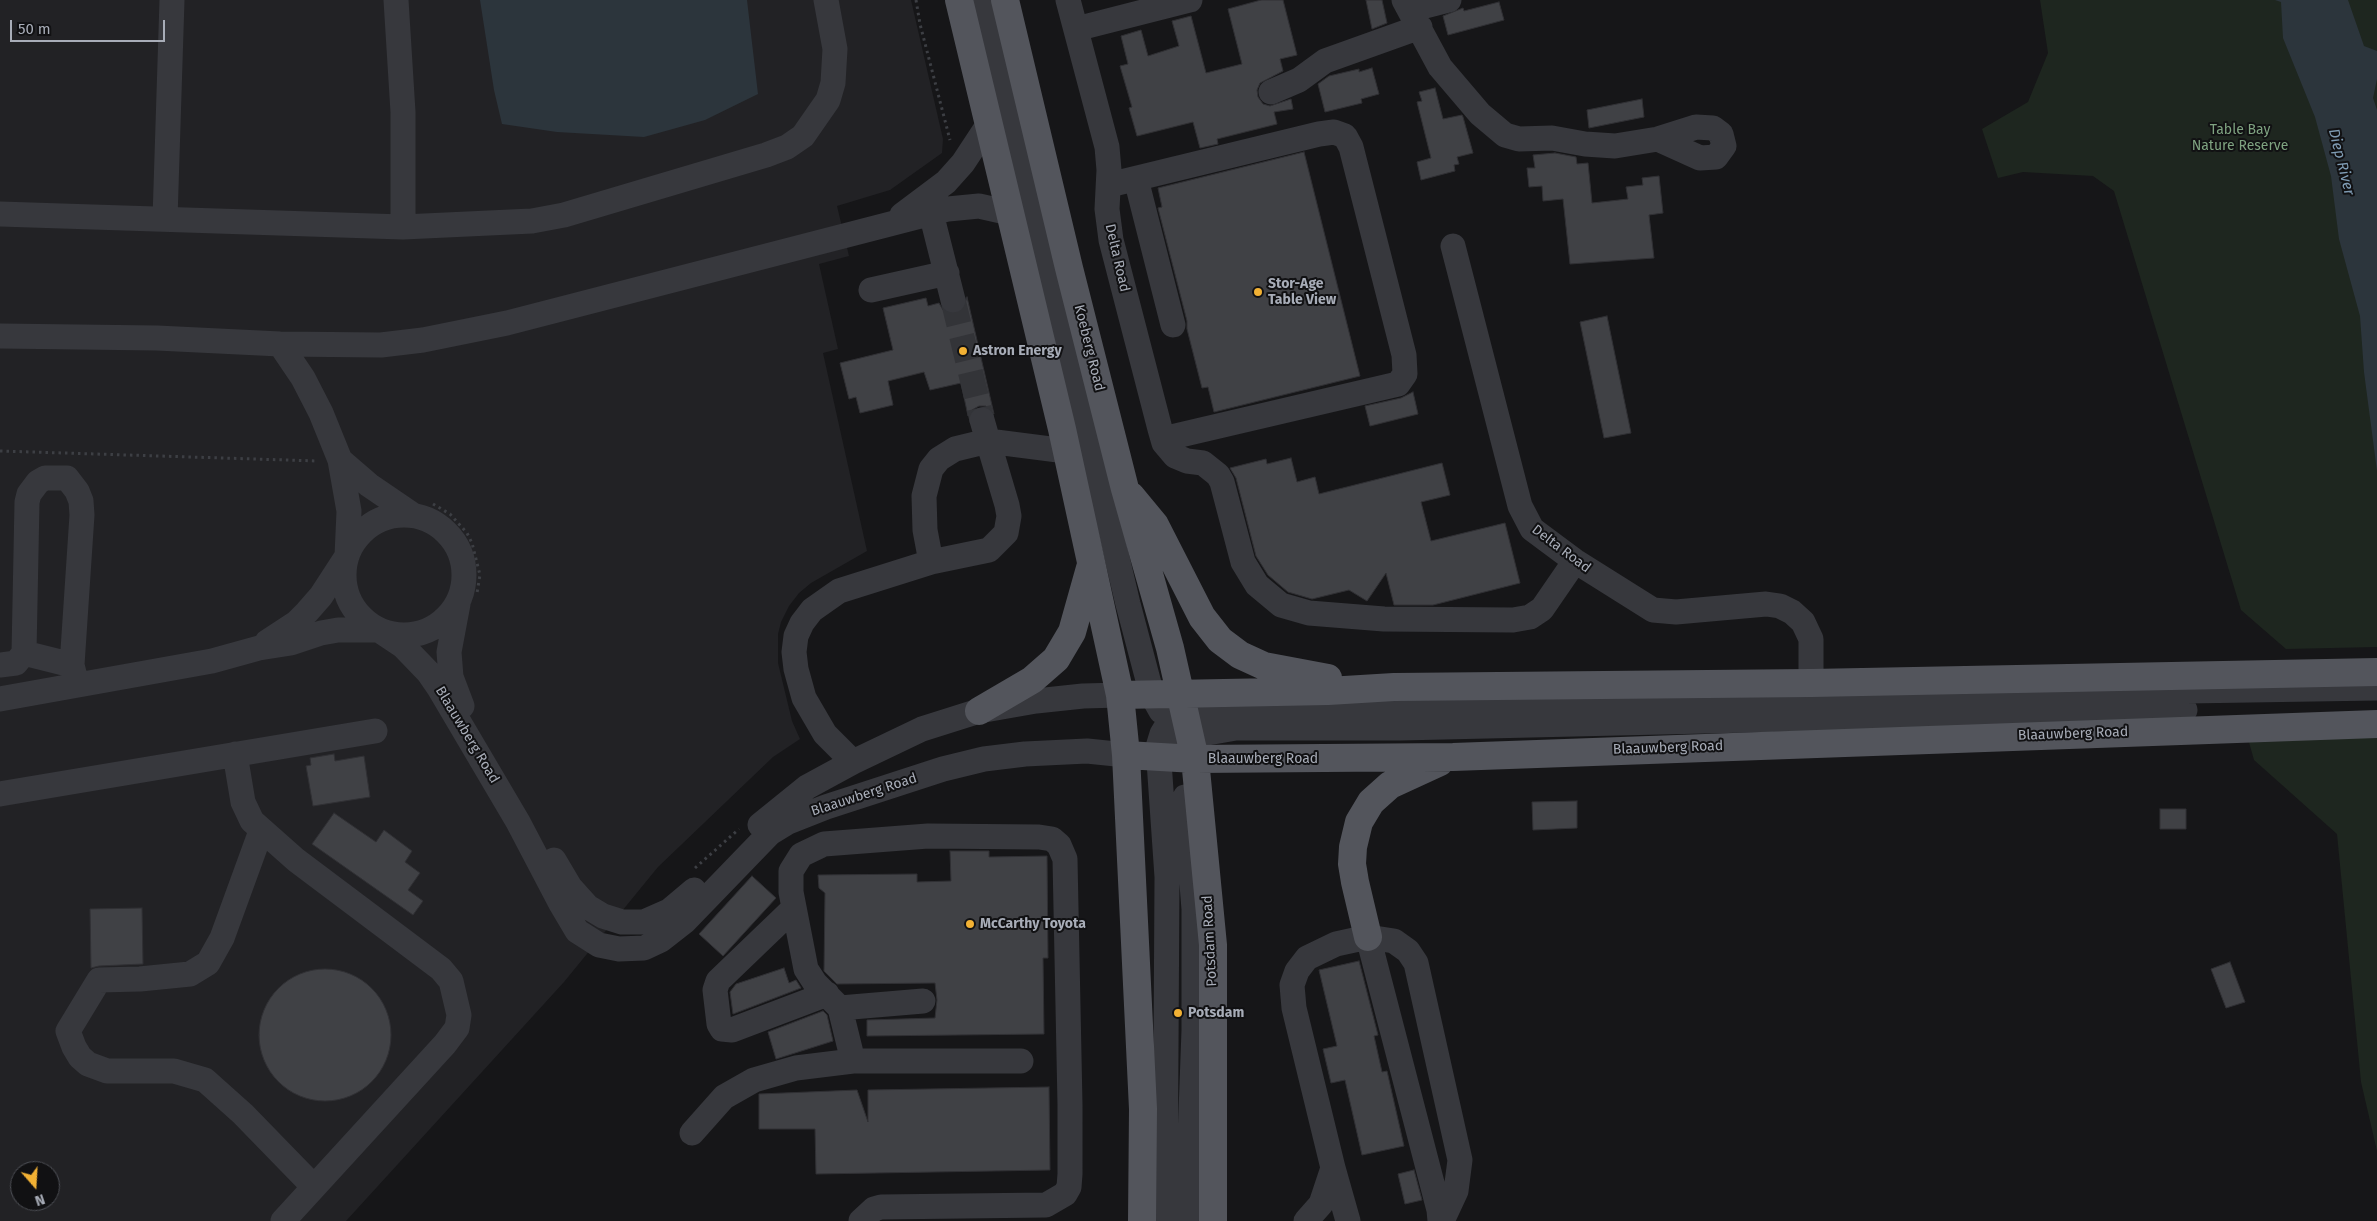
<!DOCTYPE html>
<html>
<head>
<meta charset="utf-8">
<style>
	body { margin:0 }
	#map { position:relative; width:2377px; height:1221px; overflow:hidden; background:#161618; font-family:"Fira Sans",sans-serif }
	canvas { display:block }
	.north { position:absolute; left:10px; top:1161px; width:50px; height:50px; box-sizing:border-box; background:#111113; border:1px solid #4d4f55; border-radius:50%; rotate:161deg; font-size:14px; font-weight:700; line-height:20px; text-align:center; color:#a8adb8 }
	.north::after { content:''; display:block; margin:auto; width:18px; height:22px; background:#f2b134; clip-path:polygon(50% 0,100% 100%,50% 72%,0 100%) }
	.scale { position:absolute; left:10px; top:20px; width:155px; height:22px; box-sizing:border-box; border:2px solid #a8adb8; border-top:0; padding-left:6px; font-size:15px; line-height:18px; white-space:nowrap; color:#a8adb8; -webkit-text-stroke:4px #111113; paint-order:stroke }
</style>
</head>
<body>
<div id="map">
<canvas width="2377" height="1221"></canvas>
<div class="north">N</div>
<div class="scale">50 m</div>
</div>
<script>
const c = document.querySelector('canvas').getContext('2d');
c.lineJoin = 'round';
function paint(path, color) { c.fillStyle = color; c.fill(path, 'evenodd'); }
const shape = rows => new Path2D(rows.map(r => 'M' + r).join(''));
function stroke(path, color, width, dash) { c.strokeStyle = color; c.lineWidth = width; c.lineCap = dash ? 'butt' : 'round'; c.setLineDash(dash || []); c.stroke(path); }
function write(font, color, halo, rows, align = 'center') {
  c.font = font + ' "Fira Sans",sans-serif'; c.lineWidth = 4; c.setLineDash([]); c.textBaseline = 'middle'; c.strokeStyle = halo; c.fillStyle = color; for (const [text, x, y, turn = 0] of rows) {
    c.save(); c.translate(x, y); c.rotate((+turn || 0) * Math.PI / 180); c.textAlign = isNaN(turn) ? turn : align; if (halo) c.strokeText(text, 0, 0); c.fillText(text, 0, 0); c.restore();
  }
}
paint(shape([
	[0,0,911,0,943,139,942,153,890,190,837,206,849,256,819,264,838,349,823,353,867,551,811,583,799,593,789,606,781,622,778,634,778,663,792,721,800,739,773,757,658,867,564,982,346,1221,0,1221],
	[20,1171,50,1171,50,1201,20,1201]
]), '#222225');
paint(shape([
	[2040,0,2377,0,2377,647,2286,649,2241,610,2114,191,2093,176,2023,172,1998,178,1982,129,2028,102,2048,53],
	[2377,724,2377,1151,2361,1082,2337,834,2254,760,2245,728]
]), '#1e261f');
paint(shape([
	[480,0,747,0,758,94,705,120,644,137,557,132,502,124,494,90],
	[2275,0,2348,0,2364,46,2377,51,2377,79,2373,98,2377,110,2377,471,2364,372,2360,316,2339,239,2331,176,2315,117,2283,38,2281,2]
]), '#2c353c');
const building = shape([
	[1261,0,1283,0,1297,55,1280,59,1283,71,1260,83,1257,90,1258,97,1263,104,1270,106,1291,99,1293,109,1274,112,1277,124,1217,139,1218,144,1200,148,1193,122,1137,136,1129,108,1132,107,1120,66,1128,64,1121,36,1141,30,1148,56,1179,46,1172,21,1191,16,1206,73,1242,64,1228,9,1261,0],
	[1366,0,1382,0,1387,23,1372,29,1366,0],
	[1499,2,1504,20,1448,35,1443,16,1463,8,1464,11,1499,2],
	[1372,68,1379,94,1361,99,1362,103,1325,112,1318,84,1329,76,1359,69,1359,72,1372,68],
	[1435,88,1443,119,1462,115,1463,117,1473,153,1457,157,1459,164,1454,165,1455,171,1421,180,1417,162,1431,158,1417,102,1422,101,1419,92,1435,88],
	[1642,99,1644,117,1589,128,1587,110,1642,99],
	[1304,152,1360,376,1214,412,1208,387,1202,388,1187,329,1187,321,1158,208,1162,207,1158,188,1304,152],
	[1555,153,1576,157,1577,164,1588,163,1592,203,1628,199,1626,187,1643,185,1642,178,1659,176,1663,213,1649,215,1654,258,1570,264,1563,199,1543,201,1542,186,1529,187,1527,168,1535,168,1533,155,1555,153],
	[967,297,994,414,986,406,979,406,972,410,968,416,961,383,930,390,924,372,888,381,893,405,860,413,856,397,849,399,840,363,893,350,883,308,926,298,928,306,939,303,943,310,950,314,956,314,963,310,967,297],
	[1607,316,1631,433,1604,438,1580,322,1607,316],
	[1413,392,1418,414,1370,426,1365,406,1401,398,1413,392],
	[1291,458,1297,482,1315,477,1319,494,1442,463,1450,495,1421,502,1431,541,1505,523,1520,583,1433,605,1394,605,1386,573,1367,601,1349,590,1312,599,1288,592,1268,575,1256,556,1236,478,1230,468,1266,459,1267,464,1291,458],
	[334,754,335,761,364,756,370,797,313,806,306,766,311,765,310,758,334,754],
	[1577,801,1577,828,1533,830,1532,802,1577,801],
	[2160,809,2186,809,2186,829,2160,829,2160,809],
	[334,813,376,842,384,830,412,851,405,862,420,873,408,890,423,901,413,915,312,844,334,813],
	[950,851,989,851,989,857,1047,856,1048,958,1043,958,1044,1034,867,1036,867,1020,935,1018,937,1000,935,983,837,984,824,971,825,893,819,888,818,875,917,874,917,882,951,881,950,851],
	[752,876,776,898,723,956,699,934,752,876],
	[142,908,143,964,99,966,91,968,90,909,142,908],
	[1359,961,1378,1035,1374,1036,1382,1072,1387,1071,1404,1146,1362,1155,1345,1080,1331,1083,1323,1049,1337,1046,1319,970,1359,961],
	[2230,962,2245,1002,2226,1008,2211,969,2230,962],
	[784,968,789,983,796,980,801,988,733,1014,730,992,736,984,784,968],
	'259 1035a66 66 0 1 1 132 0a66 66 0 1 1-132 0Z',
	[823,1011,827,1015,833,1041,776,1059,768,1032,823,1011],
	[1049,1087,1050,1170,816,1174,815,1129,759,1129,759,1094,857,1090,868,1122,868,1090,1049,1087],
	[1414,1170,1422,1200,1405,1204,1398,1174,1414,1170]
]);
paint(building, '#404145');
stroke(building, '#303034', 1);
stroke(shape([
	[953,300,982,420]
]), '#333438', 25, [25, 12]);
stroke(shape([
	[916,0,920,24,950,140],
	[0,451,318,461],
	[433,504,450,514,467,533,472,543,480,575,477,593],
	[695,868,739,829]
]), '#3d3f44', 3, [2.5, 4]);
stroke(shape([
	[396,0,403,112,403,227],
	[985,0,1128,604,1152,695,1161,711],
	[1068,0,1107,147,1109,170,1107,209,1111,240,1160,429,1164,443,1175,456,1187,461,1203,463,1218,475,1222,482,1243,562,1257,585,1281,605,1309,613,1384,619,1513,620,1530,617,1542,609,1575,561],
	[1404,0,1440,67,1480,114,1505,135,1519,139,1552,138,1585,144,1615,146,1658,139,1696,127,1713,128,1721,134,1724,146,1716,157,1700,158,1658,139],
	[1410,10,1449,0],
	[1076,29,1190,0],
	[1271,92,1299,80,1325,61,1420,27],
	[1136,179,1173,325],
	[1109,185,1319,134,1334,132,1345,136,1351,147,1404,355,1405,374,1398,384,1163,439],
	[931,213,953,300],
	[0,214,403,227,532,221,564,215,766,155,787,147,803,136,828,100,833,83,835,49,826,0],
	[902,215,946,182,963,163,988,125],
	[165,219,172,0],
	[1453,246,1520,506,1532,529,1575,561,1653,610,1676,612,1766,604,1780,606,1792,612,1803,622,1811,639,1811,683],
	[871,290,947,273],
	[0,336,157,338,280,344,381,345,423,340,507,323,948,209,979,206,1010,213],
	[982,420,988,441,1007,505,1009,516,1006,533,989,550,931,562,925,530,924,496,931,469,939,459,955,449,988,441,1066,451],
	[340,460,369,485,413,515],
	'344 575a60 60 0 1 1 120 0a60 60 0 1 1-120 0Z',
	[458,604,449,652,451,677,462,706],
	[267,642,296,623,307,612,321,596,347,556,349,511,340,460,321,413,303,378,280,344],
	[24,653,72,665],
	[0,665,16,663,24,653,27,502,29,494,38,482,45,478,67,478,77,491,81,501,82,515,72,665,77,685],
	[0,699,212,661,259,648,291,643,321,633,338,630,379,630,403,646,428,672,439,688,518,822,561,904,577,931,599,945,619,949,644,948,661,940,684,922,770,833,788,822,826,807,943,769,984,759,1025,754,1087,751,1126,755],
	[1179,747,1184,739,1190,736,1236,728,1400,728,2185,710],
	[235,754,243,802,252,821,296,860,441,969,451,981,459,1015,457,1028,445,1044,283,1221],
	[853,762,825,734,804,698,796,669,794,652,796,636,802,623,812,610,839,591,931,562],
	[0,794,375,731],
	[1185,797,1194,909,1194,1030,1187,1221],
	[760,825,807,787,853,762,922,729,979,711,1036,701,1083,696,1120,695],
	[261,831,222,938,208,963,190,974,140,979,99,980,68,1031,74,1047,80,1057,88,1064,107,1071,174,1071,205,1080,243,1114,314,1187],
	[554,860,570,887,588,907,603,916,622,922,644,922,669,911,694,890],
	[794,908,718,981,715,990,719,1024,722,1029,732,1030,827,994],
	[1368,937,1439,1210,1440,1221],
	[840,1008,923,1001],
	[853,1061,840,1008,815,983,806,969,791,892,791,871,801,855,824,844,928,836,1039,837,1052,839,1059,845,1065,859,1070,1105,1070,1174,1069,1187,1065,1194,1046,1205,881,1207,874,1209,861,1221],
	[692,1133,724,1097,754,1080,796,1068,853,1061,1021,1061],
	[1165,1221,1167,877,1158,747,1162,734,1168,724,1185,715,1209,708,1235,706,2377,688],
	[1306,1221,1321,1204,1333,1168],
	[1348,1221,1333,1168,1294,1008,1292,985,1297,971,1307,958,1336,944,1368,937,1394,941,1408,951,1416,963,1460,1160,1456,1191,1442,1221]
]), '#37383d', 25);
stroke(shape([
	[959,0,1062,429,1120,695,1126,755,1143,1109,1142,1221],
	[1005,0,1069,268,1125,489,1170,648,1195,759,1213,945,1213,1221],
	[1131,496,1155,525,1202,617,1220,640,1240,655,1264,666,1328,678],
	[1120,695,1328,691,1394,687,1811,683,2377,672],
	[979,711,1032,680,1056,659,1072,632,1090,568],
	[1126,755,1195,759,1453,757,2377,724],
	[1368,937,1355,882,1352,864,1353,847,1359,822,1371,802,1390,785,1440,762]
]), '#53555c', 28);
for (const [x, y, r, color] of [
	[1258,292,5,"#f2b134"],
	[963,351,5,"#f2b134"],
	[970,924,5,"#f2b134"],
	[1178,1013,5,"#f2b134"]
]) { const dot = new Path2D(); dot.arc(x, y, r, 0, 2 * Math.PI); c.fillStyle = color; c.fill(dot); stroke(dot, '#111113', 2); }
write('14px', '#7fa381', '#111113', [
	["Table Bay",2240,130],
	["Nature Reserve",2240,146]
]);
write('14px', '#a8adb8', '#111113', [
	["Delta Road",1117,258,77],
	["Koeberg Road",1089,348,76],
	["Delta Road",1561,549,37],
	["Blaauwberg Road",2073,734,-2],
	["Blaauwberg Road",467,735,59],
	["Blaauwberg Road",1668,748,-2],
	["Blaauwberg Road",1263,759],
	["Blaauwberg Road",864,795,-18],
	["Potsdam Road",1210,941,-93]
]);
write('bold 14px', '#a8adb8', '#111113', [
	["Stor-Age",1268,284],
	["Table View",1268,300],
	["Astron Energy",973,351],
	["McCarthy Toyota",980,924],
	["Potsdam",1188,1013]
], 'left');
write('italic 15px', '#7f9bb3', '#111113', [
	["Diep River",2341,162,76]
]);
</script>
</body>
</html>
